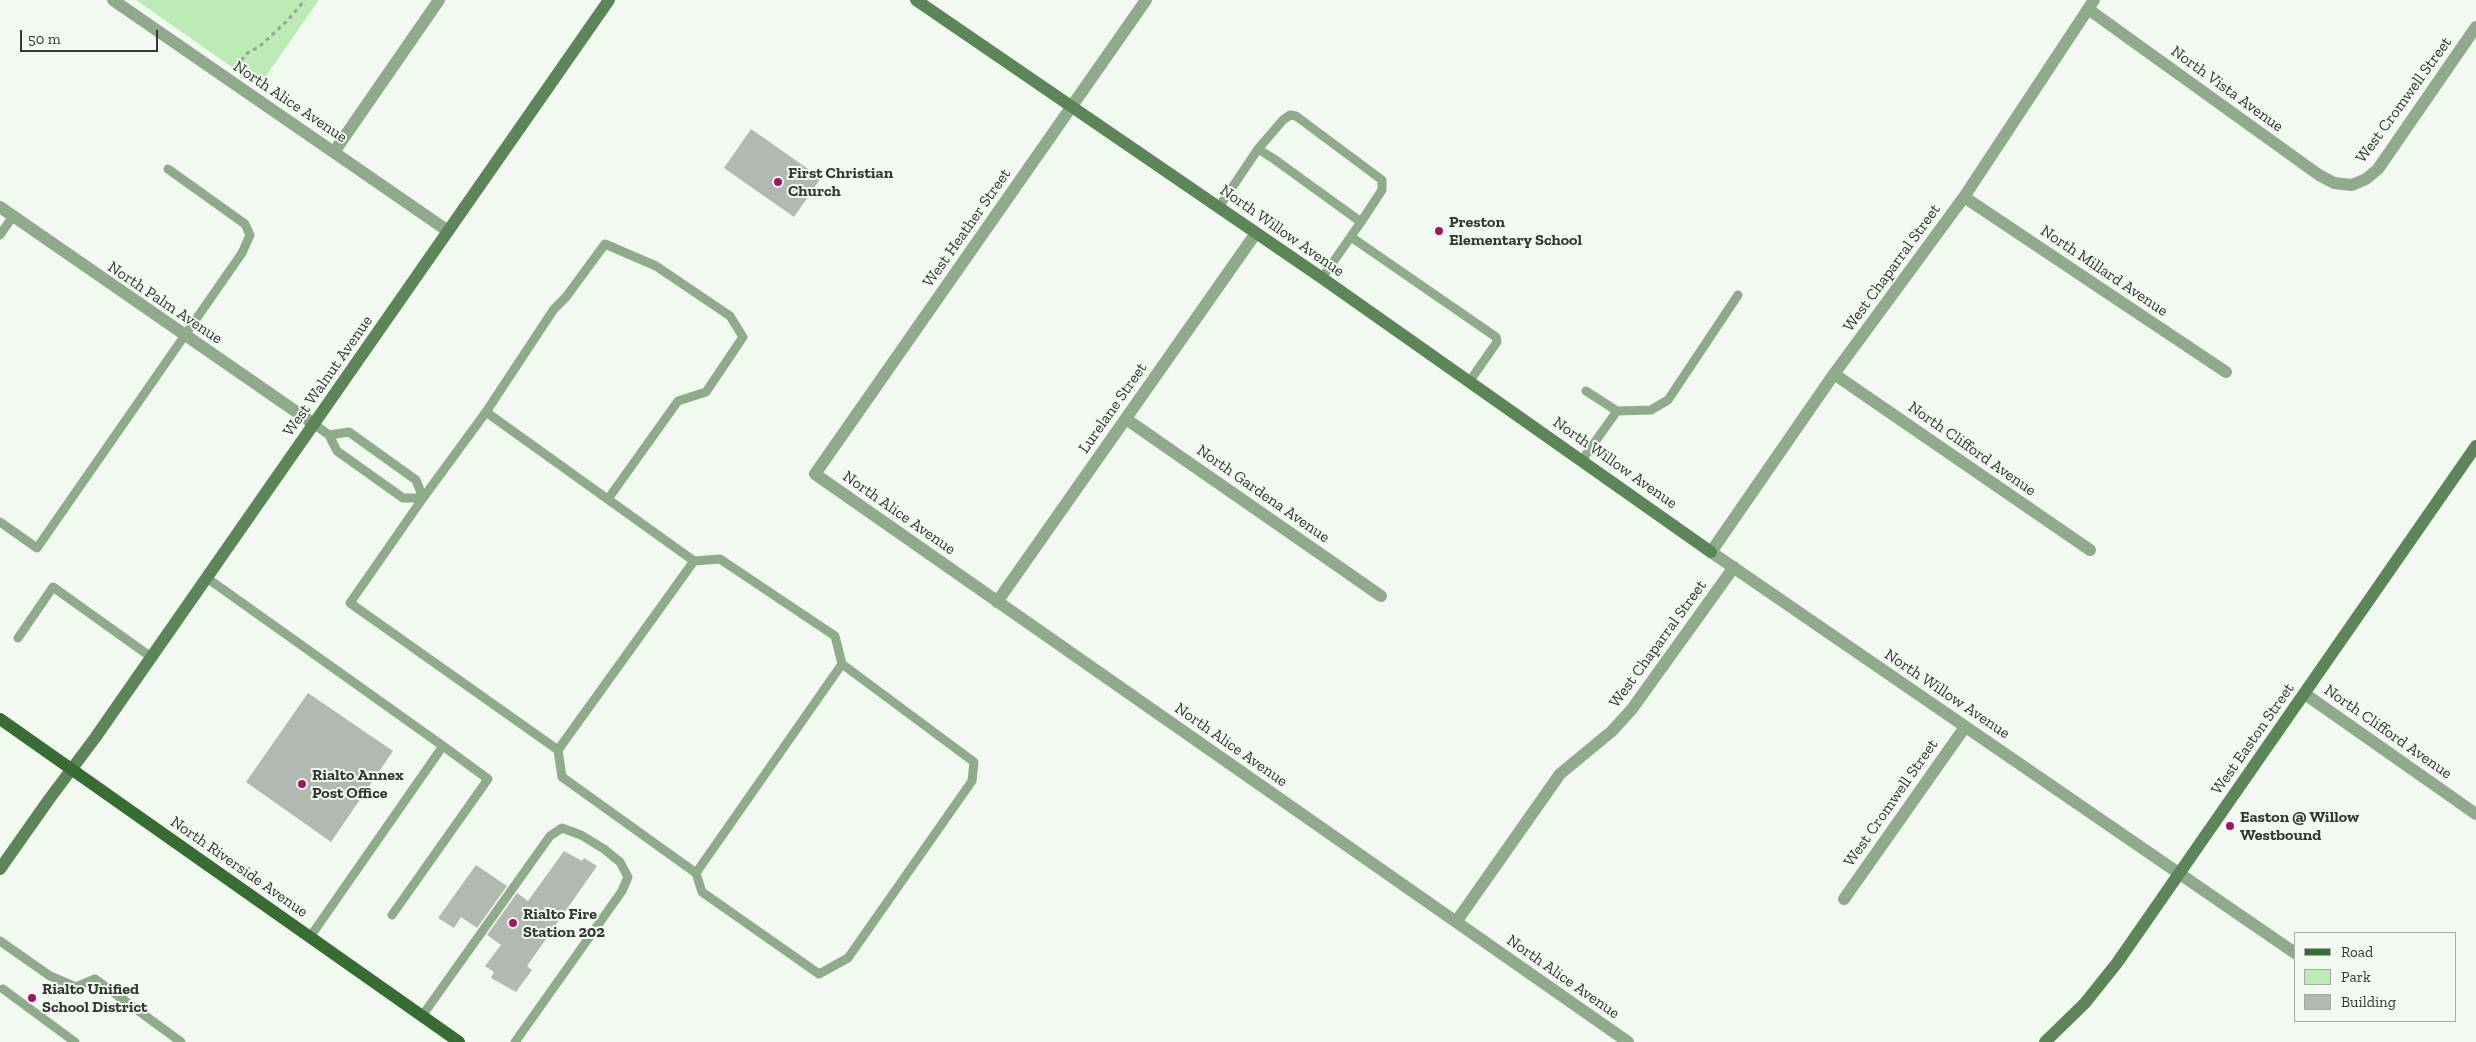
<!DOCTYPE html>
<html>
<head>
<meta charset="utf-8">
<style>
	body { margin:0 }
	#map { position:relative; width:2476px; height:1042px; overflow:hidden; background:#f1f9f0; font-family:"Zilla Slab",serif }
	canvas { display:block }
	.legend { position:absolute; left:2294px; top:932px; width:162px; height:90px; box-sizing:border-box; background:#f1f9f0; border:1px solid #a5aba4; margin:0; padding:6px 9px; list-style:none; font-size:15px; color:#333633 }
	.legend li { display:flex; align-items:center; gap:10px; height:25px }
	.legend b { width:25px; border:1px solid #a5aba4 }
	.scale { position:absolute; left:20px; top:30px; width:138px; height:22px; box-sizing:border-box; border:2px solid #333633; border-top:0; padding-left:6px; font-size:15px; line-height:18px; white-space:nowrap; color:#333633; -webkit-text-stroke:4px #f1f9f0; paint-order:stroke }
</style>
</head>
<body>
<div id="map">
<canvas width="2476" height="1042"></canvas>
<ul class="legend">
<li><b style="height:6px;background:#376c32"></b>Road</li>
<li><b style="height:14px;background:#bcebb6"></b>Park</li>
<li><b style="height:14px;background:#b2b9b1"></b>Building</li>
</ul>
<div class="scale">50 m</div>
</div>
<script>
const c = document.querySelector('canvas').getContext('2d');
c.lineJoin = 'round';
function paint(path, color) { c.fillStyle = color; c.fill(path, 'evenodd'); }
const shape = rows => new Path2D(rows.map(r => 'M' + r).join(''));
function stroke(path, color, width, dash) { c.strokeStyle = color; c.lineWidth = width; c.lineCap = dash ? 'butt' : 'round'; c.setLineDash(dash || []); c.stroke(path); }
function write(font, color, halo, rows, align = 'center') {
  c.font = font + ' "Zilla Slab",serif'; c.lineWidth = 4; c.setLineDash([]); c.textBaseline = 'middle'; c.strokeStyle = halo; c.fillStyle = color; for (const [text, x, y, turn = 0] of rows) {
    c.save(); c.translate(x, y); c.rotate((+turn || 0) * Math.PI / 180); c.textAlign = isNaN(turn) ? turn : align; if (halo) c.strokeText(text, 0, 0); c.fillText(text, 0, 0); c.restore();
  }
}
paint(shape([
	[136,0,319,0,259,86]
]), '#bcebb6');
paint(shape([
	[751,129,821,178,794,217,724,168],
	[308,693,393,751,331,842,246,782],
	[564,851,582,861,584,858,597,866,527,966,532,970,516,992,491,978,494,972,485,966,501,945,487,935,517,893,528,901],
	[476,865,507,886,477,928,461,917,454,928,438,918]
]), '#b2b9b1');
stroke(shape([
	[237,67,246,54,260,46,287,21,305,0]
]), '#9ba19b', 3, [4, 4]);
stroke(shape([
	[1258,149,1283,120,1290,115,1296,116,1382,180,1382,190,1361,222],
	[1219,207,1258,149,1274,159,1361,222,1322,278],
	[0,235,13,216],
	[1351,237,1496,337,1497,342,1469,382],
	[1586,391,1617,411,1651,410,1668,400,1738,295],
	[486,412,554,309,566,297,605,244,656,266,730,316,743,337,706,392,678,401,608,499],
	[314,424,329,435,337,451,403,498,423,498,416,480,349,432,329,435],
	[1582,460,1617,411],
	[0,522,37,548,242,253,250,235,245,224,168,169],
	[207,578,443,746,310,937],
	[18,638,53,587,151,657],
	[558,750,694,561],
	[696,873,562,777,558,750,350,603,423,498,486,412,694,561,720,559,835,636,842,664,974,762,972,781,848,958,819,974,702,892,696,873,842,664],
	[392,915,488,779,443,746],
	[0,941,50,976,76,987,95,979,181,1042],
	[3,989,75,1042],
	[422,1016,550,836,562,828,581,835,604,849,620,862,628,877,622,891,515,1042]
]), '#8fab8b', 9);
stroke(shape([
	[113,0,448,231],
	[1146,0,815,474,1628,1042],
	[2094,0,1964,197,1834,374,1711,552,2295,953],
	[2088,9,2319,175,2334,183,2352,185,2366,179,2378,169,2476,27],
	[334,152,439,0],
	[1964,197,2226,372],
	[0,207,314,424],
	[1834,374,2090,550],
	[1126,419,1381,596],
	[997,602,1256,233],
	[2305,694,2476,814],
	[1844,899,1965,727],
	[1456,922,1560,774,1612,731,1632,709,1734,567]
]), '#8fab8b', 12);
stroke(shape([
	[916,0,1322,278,1711,552],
	[0,869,50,798,95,738,609,0],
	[2045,1042,2085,1003,2117,963,2476,446]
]), '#5d8658', 12);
stroke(shape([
	[0,719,459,1042]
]), '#376c32', 12);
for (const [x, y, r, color] of [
	[778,182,5,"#9e1665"],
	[1439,231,5,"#9e1665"],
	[302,784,5,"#9e1665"],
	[2230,826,5,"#9e1665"],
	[513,923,5,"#9e1665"],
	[32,998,5,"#9e1665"]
]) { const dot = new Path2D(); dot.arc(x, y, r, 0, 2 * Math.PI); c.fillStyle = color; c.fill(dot); stroke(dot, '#f1f9f0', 2); }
write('16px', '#333633', '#f1f9f0', [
	["North Vista Avenue",2227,89,36],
	["West Cromwell Street",2404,100,-54],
	["North Alice Avenue",290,102,34],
	["West Heather Street",967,228,-55],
	["North Willow Avenue",1282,231,35],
	["West Chaparral Street",1892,268,-54],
	["North Millard Avenue",2104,271,34],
	["North Palm Avenue",165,303,34],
	["West Walnut Avenue",328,376,-55],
	["Lurelane Street",1113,408,-55],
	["North Clifford Avenue",1972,449,35],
	["North Willow Avenue",1615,463,35],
	["North Gardena Avenue",1263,494,35],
	["North Alice Avenue",899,513,35],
	["West Chaparral Street",1658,644,-54],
	["North Willow Avenue",1947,694,34],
	["North Clifford Avenue",2388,732,35],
	["West Easton Street",2253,739,-55],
	["North Alice Avenue",1231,745,35],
	["West Cromwell Street",1891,803,-55],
	["North Riverside Avenue",239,867,35],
	["North Alice Avenue",1563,977,35]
]);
write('bold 16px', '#333633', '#f1f9f0', [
	["First Christian",788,173],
	["Church",788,191],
	["Preston",1449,222],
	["Elementary School",1449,240],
	["Rialto Annex",312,775],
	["Post Office",312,793],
	["Easton @ Willow",2240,817],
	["Westbound",2240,835],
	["Rialto Fire",523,914],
	["Station 202",523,932],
	["Rialto Unified",42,989],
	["School District",42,1007]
], 'left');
</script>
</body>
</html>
